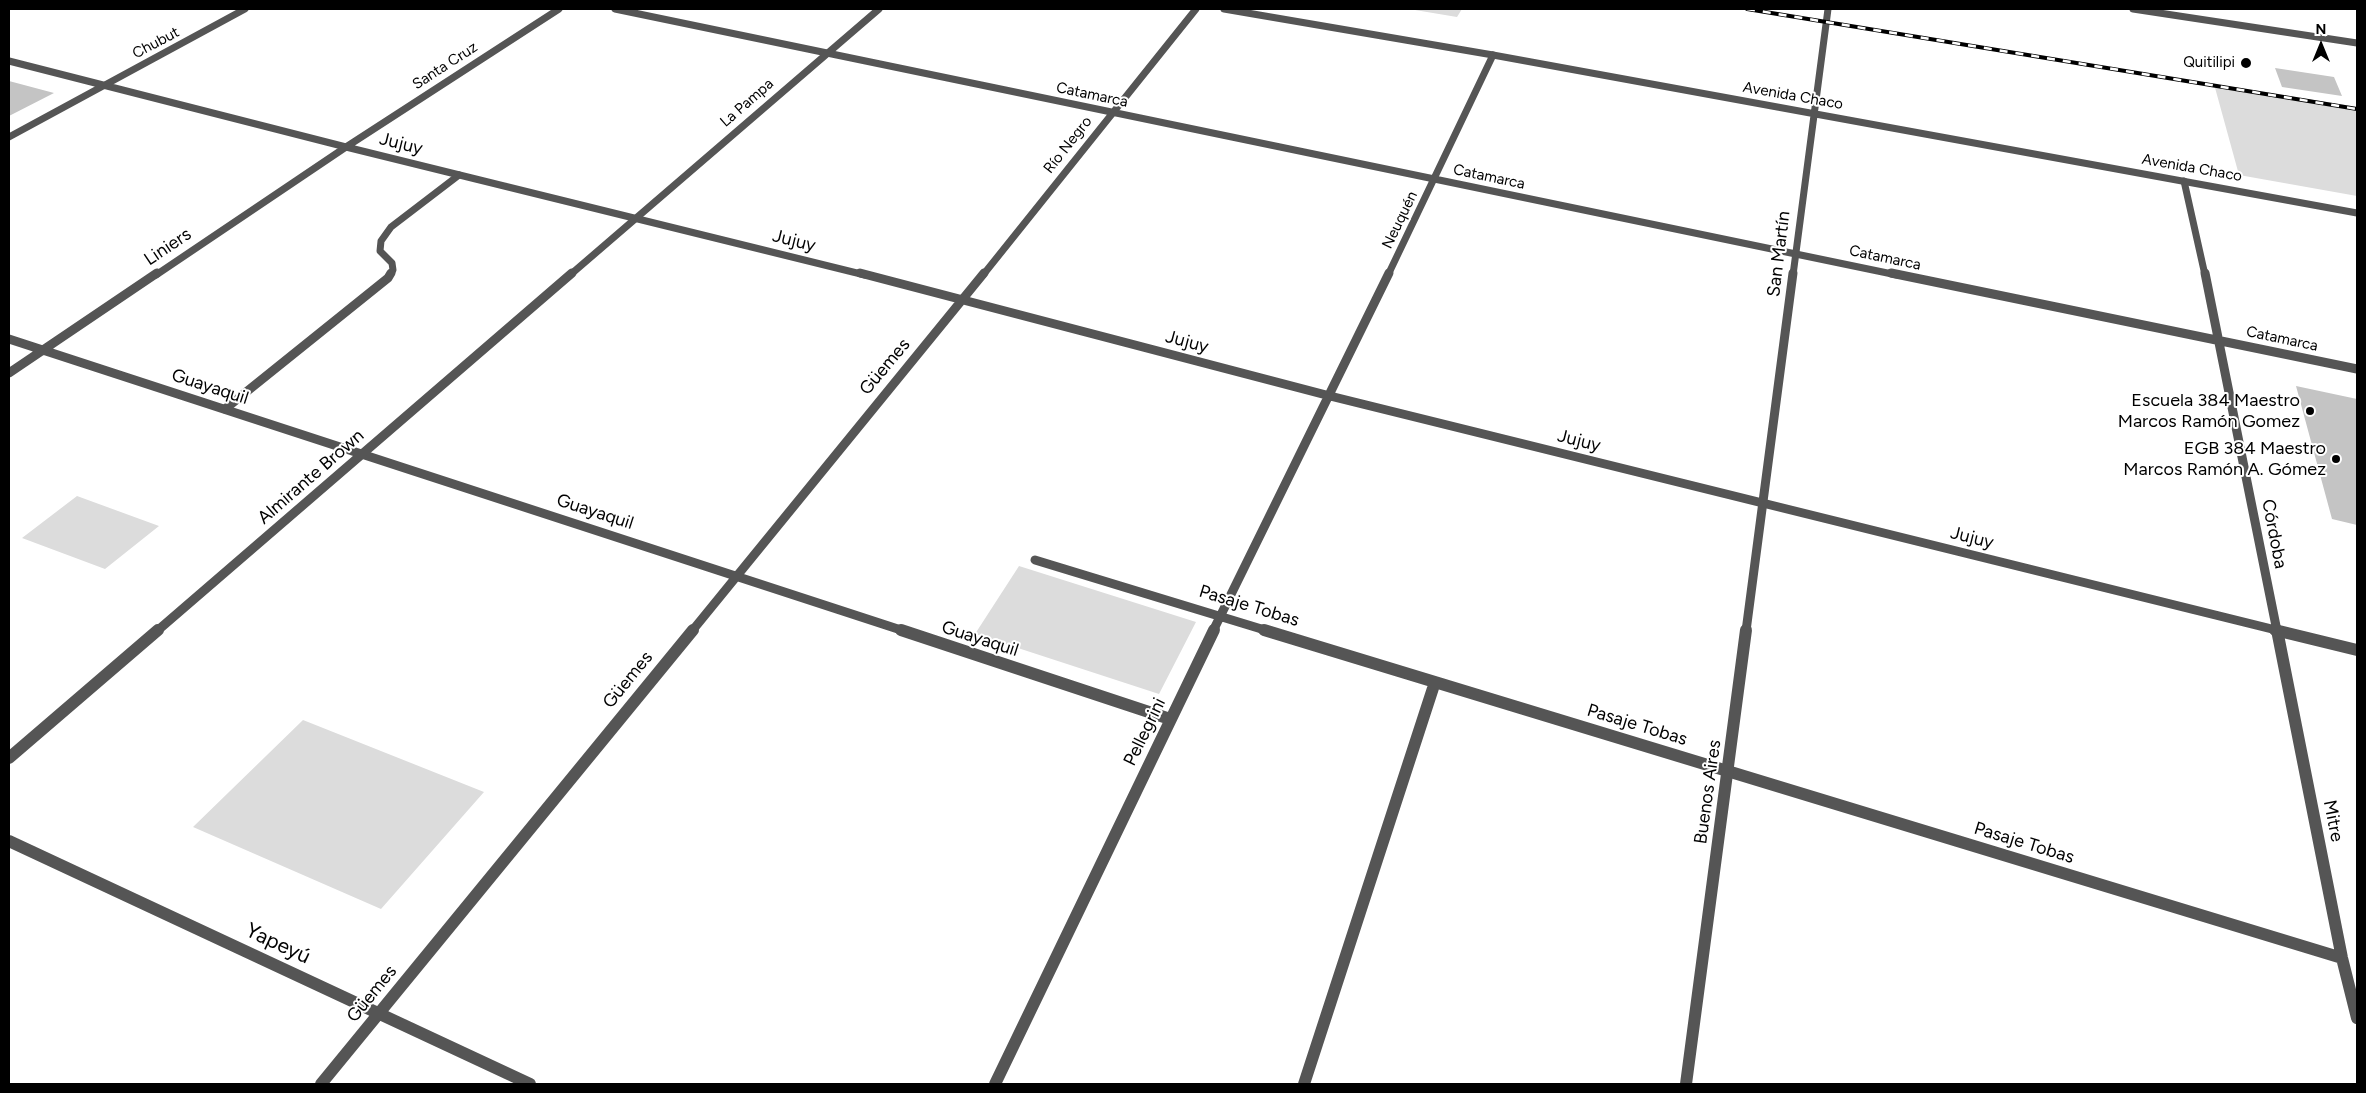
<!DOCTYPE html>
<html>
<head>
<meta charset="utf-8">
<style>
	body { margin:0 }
	#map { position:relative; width:2366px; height:1093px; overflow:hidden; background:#fff; font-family:Figtree,sans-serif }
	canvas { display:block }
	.frame { position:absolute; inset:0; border:10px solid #000; pointer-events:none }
	.north { position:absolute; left:2296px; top:20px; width:50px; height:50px; -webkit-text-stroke:4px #fff; paint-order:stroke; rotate:0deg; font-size:14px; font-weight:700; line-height:20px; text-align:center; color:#000 }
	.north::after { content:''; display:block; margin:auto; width:18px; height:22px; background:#000; clip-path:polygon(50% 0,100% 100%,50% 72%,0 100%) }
</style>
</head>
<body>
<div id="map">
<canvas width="2366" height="1093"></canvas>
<div class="frame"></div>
<div class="north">N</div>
</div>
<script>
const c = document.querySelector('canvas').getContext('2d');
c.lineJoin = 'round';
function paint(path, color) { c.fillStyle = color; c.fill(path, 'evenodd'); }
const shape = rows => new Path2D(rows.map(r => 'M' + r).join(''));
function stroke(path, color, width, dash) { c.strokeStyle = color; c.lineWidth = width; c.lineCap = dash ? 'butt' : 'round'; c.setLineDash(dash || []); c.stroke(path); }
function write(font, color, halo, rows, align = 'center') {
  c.font = font + ' Figtree,sans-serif'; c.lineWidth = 4; c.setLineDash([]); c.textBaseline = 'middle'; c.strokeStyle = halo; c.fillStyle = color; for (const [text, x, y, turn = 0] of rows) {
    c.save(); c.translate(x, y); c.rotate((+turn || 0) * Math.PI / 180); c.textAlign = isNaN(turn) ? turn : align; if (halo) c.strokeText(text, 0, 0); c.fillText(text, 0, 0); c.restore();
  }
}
paint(shape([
	[1409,9,1462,9,1457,17],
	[2214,84,2357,107,2357,196,2239,175],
	[77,496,159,526,105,569,22,538],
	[1019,566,1196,622,1159,694,975,634],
	[303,720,484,792,381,909,193,827]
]), '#dcdcdc');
paint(shape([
	[2275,68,2334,77,2342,96,2282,87],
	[9,81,54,93,9,116],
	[2296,386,2357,399,2357,525,2332,519]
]), '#c4c4c4');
stroke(shape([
	[390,275,393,270,392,263,380,251,381,241,391,227,459,175]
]), '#555', 7);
stroke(shape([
	[225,409,388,278,391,273]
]), '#555', 9);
stroke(shape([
	[615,9,1897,275],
	[9,61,346,147,865,275],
	[9,137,245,9],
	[2184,181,2205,275],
	[156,275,346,147,559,9],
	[983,275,1196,9],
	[1388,275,1493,55]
]), '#555', 7);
stroke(shape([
	[860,273,1330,396,2280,631],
	[1891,273,2357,369],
	[2205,273,2277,631],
	[9,339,904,631],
	[9,373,157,273],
	[1035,560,1268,631],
	[692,631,984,273],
	[1213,631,1389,273]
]), '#555', 9);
stroke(shape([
	[901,630,1170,719],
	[1264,630,2342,958],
	[2275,630,2357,650],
	[2277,630,2342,958,2357,1018],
	[9,841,530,1084],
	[321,1084,693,630],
	[995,1084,1214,630],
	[1304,1084,1435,682]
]), '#555', 12);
stroke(shape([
	[1224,9,1493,55,2357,213],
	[2133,9,2357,43],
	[570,275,879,9],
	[1793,275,1828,9]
]), '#555', 7);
stroke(shape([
	[157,631,572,273],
	[1746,631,1793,273]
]), '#555', 9);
stroke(shape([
	[9,758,158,630],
	[1686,1084,1746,630]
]), '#555', 12);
const rail = shape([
	[1747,9,2357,109]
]);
stroke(rail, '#000', 4);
stroke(rail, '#fff', 2.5, [8]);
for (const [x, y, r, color] of [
	[2246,63,6,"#000"],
	[2310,411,5,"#000"],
	[2336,459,5,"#000"]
]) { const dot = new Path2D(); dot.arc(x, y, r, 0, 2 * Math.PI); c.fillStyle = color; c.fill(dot); stroke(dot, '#fff', 2); }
write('15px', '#000', '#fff', [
	["Chubut",156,43,-28],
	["Santa Cruz",445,66,-33],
	["Catamarca",1092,95,12],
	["Avenida Chaco",1793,96,10],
	["La Pampa",747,103,-41],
	["Río Negro",1068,145,-52],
	["Avenida Chaco",2192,168,10],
	["Catamarca",1489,177,12],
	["Neuquén",1400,220,-64],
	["Catamarca",1885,258,12],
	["Catamarca",2282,339,12]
]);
write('15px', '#000', '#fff', [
	["Quitilipi",2235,63]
], 'right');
write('18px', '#000', '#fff', [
	["Jujuy",401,144,14],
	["Jujuy",794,241,14],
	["Liniers",168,247,-34],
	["San Martín",1779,254,-83],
	["Jujuy",1187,342,15],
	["Güemes",885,367,-50],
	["Guayaquil",210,387,18],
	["Jujuy",1579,441,14],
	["Almirante Brown",311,477,-41],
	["Guayaquil",595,512,18],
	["Córdoba",2274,534,79],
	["Jujuy",1972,538,14],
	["Pasaje Tobas",1249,606,17],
	["Guayaquil",980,639,18],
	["Güemes",628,680,-51],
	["Pasaje Tobas",1637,725,17],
	["Pellegrini",1145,732,-64],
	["Buenos Aires",1708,792,-82],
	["Mitre",2333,821,79],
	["Pasaje Tobas",2024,843,17],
	["Güemes",372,994,-51]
]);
write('18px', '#000', '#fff', [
	["Escuela 384 Maestro",2300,401],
	["Marcos Ramón Gomez",2300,422],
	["EGB 384 Maestro",2326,449],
	["Marcos Ramón A. Gómez",2326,470]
], 'right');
write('21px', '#000', '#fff', [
	["Yapeyú",278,944,25]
]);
</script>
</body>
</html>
